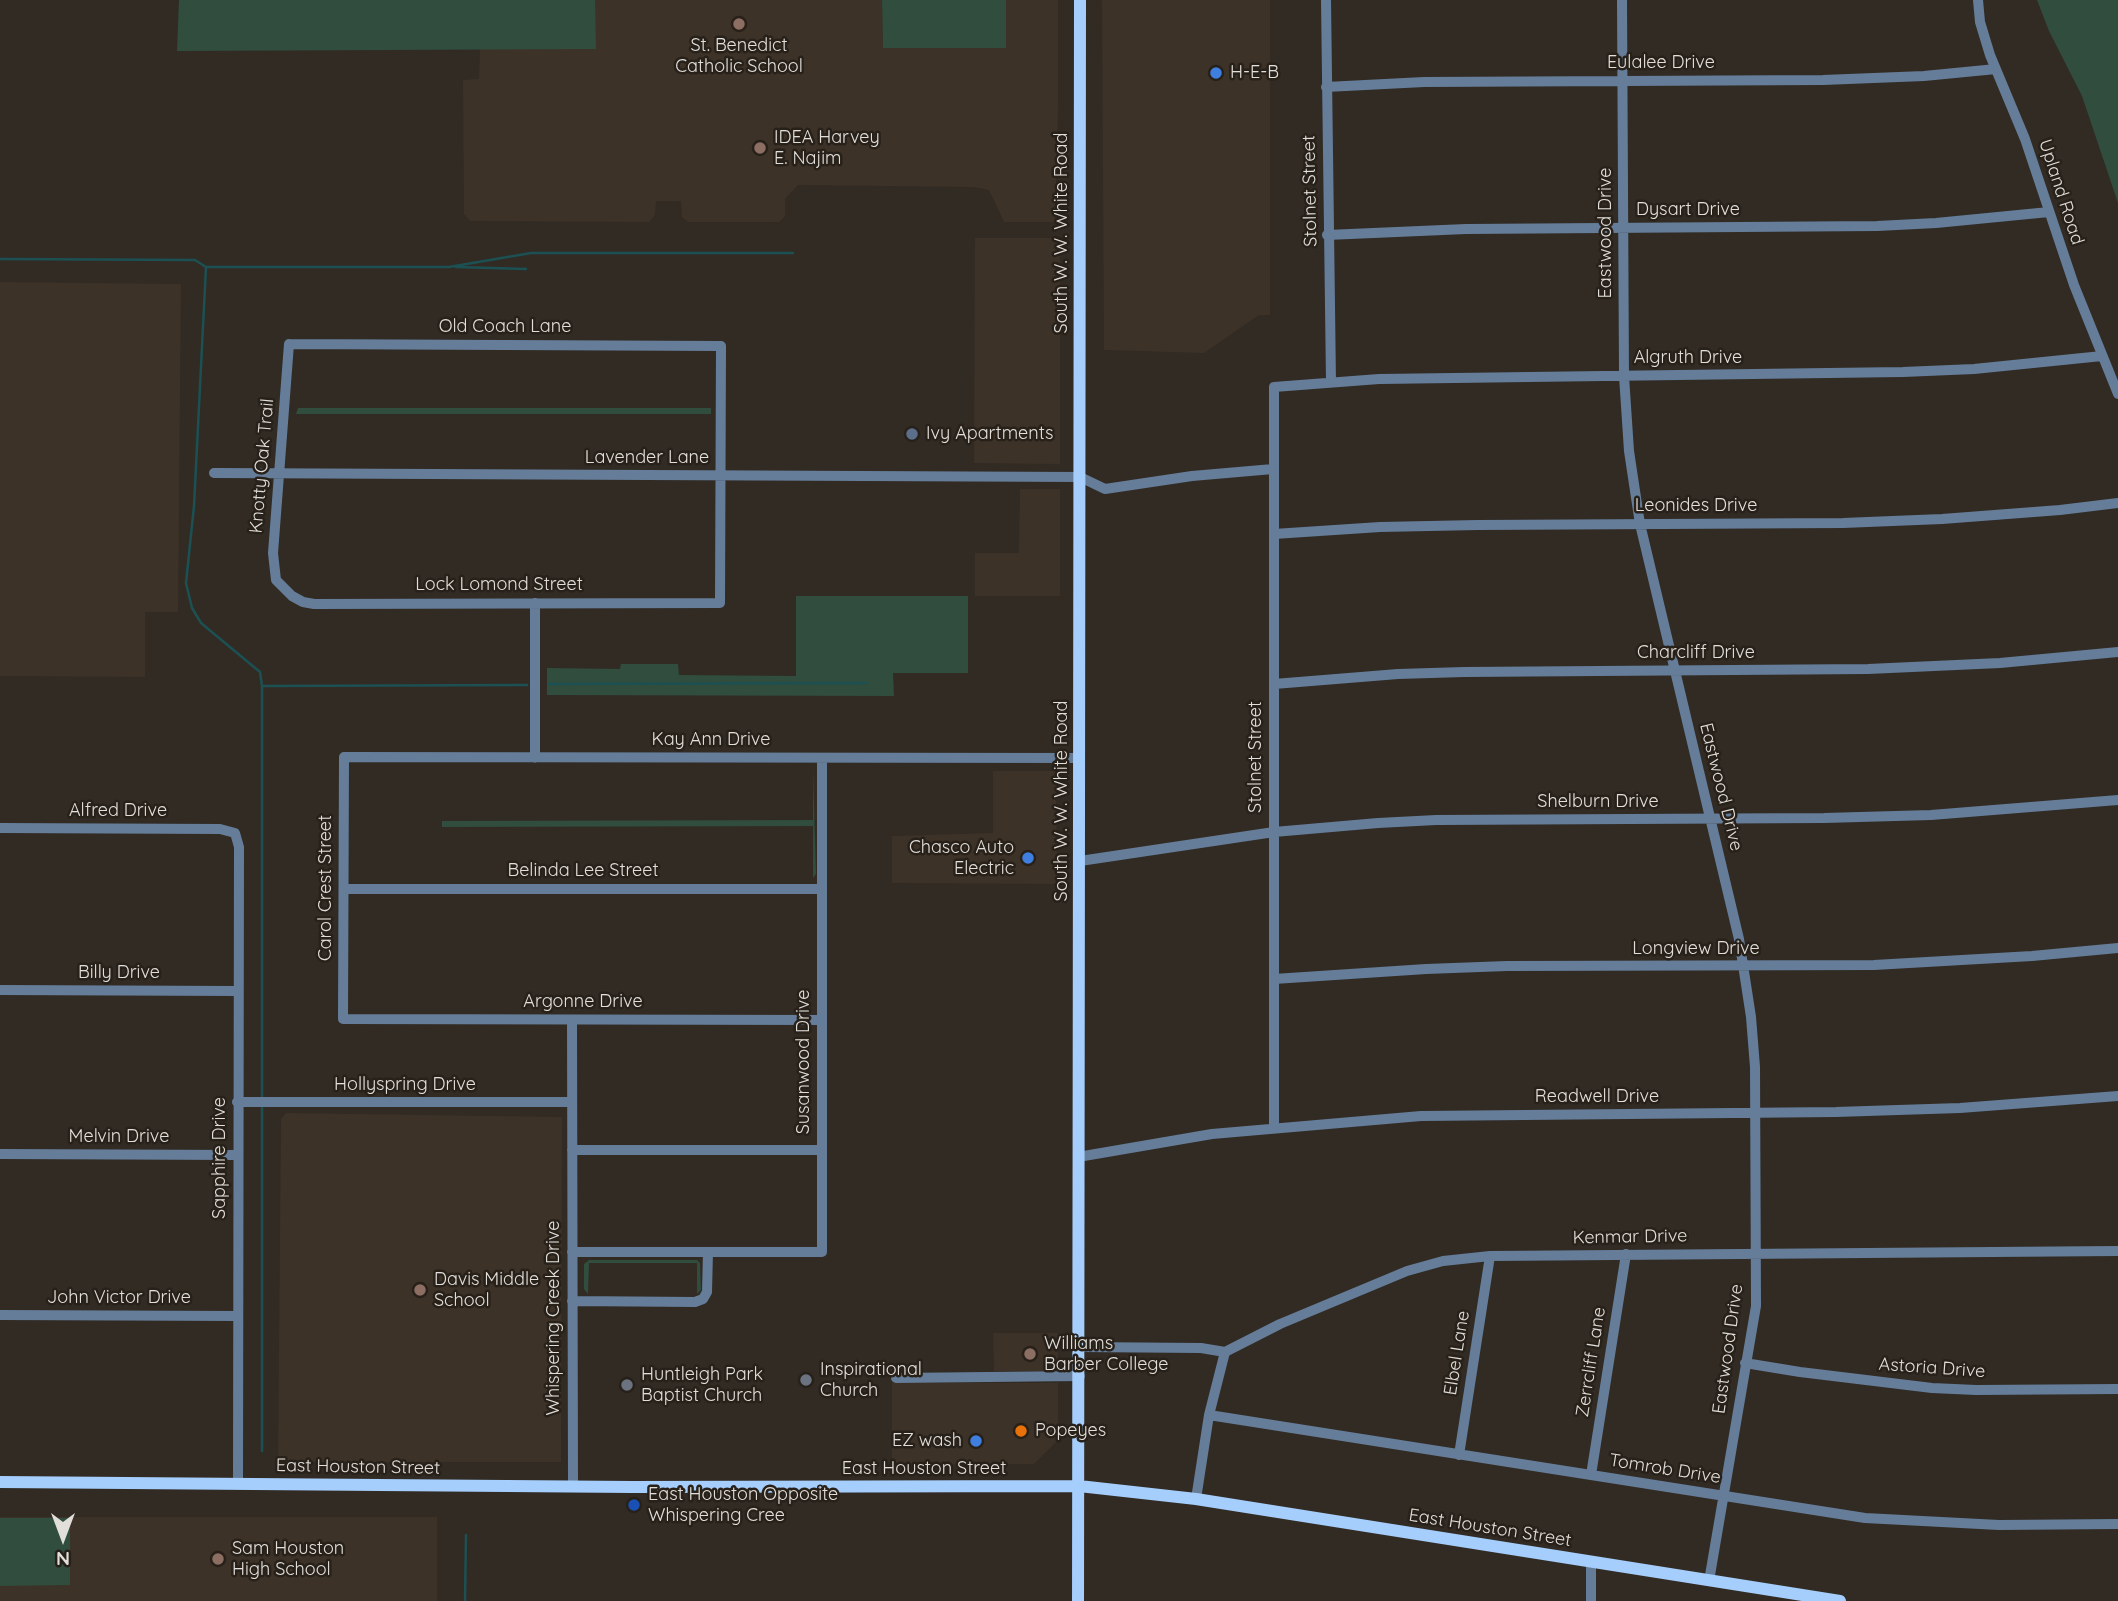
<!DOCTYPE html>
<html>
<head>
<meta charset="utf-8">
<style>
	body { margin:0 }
	#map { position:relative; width:2118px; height:1601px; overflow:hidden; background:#312b24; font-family:Quicksand,sans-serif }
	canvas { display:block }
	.north { position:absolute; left:28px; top:1503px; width:70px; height:70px; -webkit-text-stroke:5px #27211a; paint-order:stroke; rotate:180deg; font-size:19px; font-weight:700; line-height:28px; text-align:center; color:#e2ded9 }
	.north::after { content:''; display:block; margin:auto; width:24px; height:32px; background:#e2ded9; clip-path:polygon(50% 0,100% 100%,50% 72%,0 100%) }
</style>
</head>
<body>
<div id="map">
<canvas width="2118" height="1601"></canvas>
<div class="north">N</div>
</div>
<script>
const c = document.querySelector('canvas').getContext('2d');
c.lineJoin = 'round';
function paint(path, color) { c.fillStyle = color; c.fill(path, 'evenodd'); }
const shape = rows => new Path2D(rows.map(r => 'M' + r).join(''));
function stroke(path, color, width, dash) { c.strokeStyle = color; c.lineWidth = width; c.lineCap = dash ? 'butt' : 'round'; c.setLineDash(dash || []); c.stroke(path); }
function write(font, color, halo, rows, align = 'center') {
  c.font = font + ' Quicksand,sans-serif'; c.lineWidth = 5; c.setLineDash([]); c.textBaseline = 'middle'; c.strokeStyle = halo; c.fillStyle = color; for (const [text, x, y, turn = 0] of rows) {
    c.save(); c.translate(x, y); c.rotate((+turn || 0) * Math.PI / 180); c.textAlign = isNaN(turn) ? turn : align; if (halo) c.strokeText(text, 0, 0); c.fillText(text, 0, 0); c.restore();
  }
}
paint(shape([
	[595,0,882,0,883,48,1006,48,1006,0,1058,0,1058,111,1055,222,1004,222,989,190,973,187,798,185,785,199,785,216,779,222,688,222,682,217,681,201,656,201,655,215,649,222,470,221,464,214,463,80,479,79,480,49,595,49],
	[1102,0,1270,0,1270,315,1259,315,1204,353,1104,350],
	[975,238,1060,238,1060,464,974,463],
	[0,282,181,284,178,612,145,612,145,677,0,676],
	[1020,489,1060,489,1060,596,975,596,975,553,1019,553],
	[993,771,1056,771,1057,884,892,883,892,836,993,833],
	[286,1113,562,1117,561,1462,278,1462,281,1119],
	[993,1333,1058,1333,1058,1371,994,1371],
	[892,1383,1058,1383,1058,1440,1034,1464,892,1465],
	[0,1517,437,1517,437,1601,0,1601]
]), '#3d3227');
paint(shape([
	[179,0,595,0,596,49,177,51],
	[882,0,1006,0,1006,48,883,48],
	[2037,0,2118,0,2118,203,2082,96,2049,31],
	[298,408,711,408,711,414,296,414],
	[796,596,968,596,968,673,893,673,894,696,547,695,547,668,620,669,621,664,678,664,679,675,796,676],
	[813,769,816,874,813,878,813,826,442,827,442,821,813,820],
	[589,1260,697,1260,700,1263,701,1290,697,1294,697,1263,589,1263,588,1294,584,1289,584,1264],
	[0,1518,70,1518,70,1585,0,1586]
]), '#304d3d');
stroke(shape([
	[0,259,195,260,206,267,194,506,186,583,192,608,201,623,260,672,262,686,262,1098],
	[206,267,449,267,531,253,793,253],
	[456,267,526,269],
	[549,684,866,683],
	[262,686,527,685],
	[262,1451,262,1105],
	[465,1601,466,1535]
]), '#1c5053', 2.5);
stroke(shape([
	[1326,0,1331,382],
	[1622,0,1624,376,1629,451,1640,524,1739,939,1751,1017,1755,1067,1756,1306,1709,1581],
	[1978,0,1980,22,1990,55,2025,139,2074,285,2118,394],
	[1326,87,1424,82,1823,80,1924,76,1996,69],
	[1327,235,1466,229,1877,226,1936,223,2049,212],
	[289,344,721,346,720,603,314,604,303,602,292,596,276,580,273,553,289,344],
	[214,473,1080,477,1105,489,1192,476,1273,469],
	[1274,534,1380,527,1478,525,1843,523,1942,519,2060,510,2118,503],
	[1274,684,1398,674,1464,672,1868,669,2000,663,2118,652],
	[535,758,535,603],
	[0,828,220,829,235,833,239,847,238,1483],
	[1080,861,1274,832,1378,823,1436,820,1824,818,1931,815,2118,800],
	[344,889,822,889],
	[1274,979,1426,969,1507,966,1874,965,2032,956,2118,948],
	[0,990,237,991],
	[572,1020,573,1487],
	[822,1020,343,1019,344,757,1078,758],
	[237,1102,572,1102],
	[1274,1128,1274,387,1379,379,1903,372,1974,369,2102,356],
	[572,1150,822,1150],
	[0,1154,237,1155],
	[1078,1157,1212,1134,1421,1116,1836,1112,1960,1108,2118,1096],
	[572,1252,822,1252,822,758],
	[572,1301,695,1302,703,1299,707,1292,708,1252],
	[0,1315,238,1316],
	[1080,1347,1201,1348,1225,1352],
	[1745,1363,1800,1372,1932,1388,1976,1390,2118,1389],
	[896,1378,1080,1376],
	[1209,1415,1865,1518,1999,1525,2118,1524],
	[1459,1455,1490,1256],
	[1591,1475,1626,1254],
	[1196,1499,1209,1415,1225,1352,1280,1324,1407,1271,1443,1261,1490,1256,2118,1251],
	[1591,1562,1591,1601]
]), '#657d99', 10);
stroke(shape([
	[0,1482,633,1487,1079,1486,1196,1499,1840,1601],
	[1078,1601,1080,0]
]), '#a5cefc', 12);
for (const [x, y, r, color] of [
	[739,24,7,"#8d6e63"],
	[1216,73,7,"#3f7fe0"],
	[760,148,7,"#8d6e63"],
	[912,434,7,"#5c6f8a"],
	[1028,858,7,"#3f7fe0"],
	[420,1290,7,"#8d6e63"],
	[1030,1354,7,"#8d6e63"],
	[806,1380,7,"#6b7280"],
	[627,1385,7,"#6b7280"],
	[1021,1431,7,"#e8710a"],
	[976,1441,7,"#3f7fe0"],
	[634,1505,7,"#1a4fb4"],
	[218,1559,7,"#8d6e63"]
]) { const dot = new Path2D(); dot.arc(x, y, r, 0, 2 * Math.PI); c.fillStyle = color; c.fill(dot); stroke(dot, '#27211a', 2.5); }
write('18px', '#e2ded9', '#27211a', [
	["St. Benedict",739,46,"center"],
	["Catholic School",739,67,"center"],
	["H-E-B",1230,73],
	["IDEA Harvey",774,138],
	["E. Najim",774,159],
	["Ivy Apartments",926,434],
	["Chasco Auto",1014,848,"right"],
	["Electric",1014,869,"right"],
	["Davis Middle",434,1280],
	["School",434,1301],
	["Williams",1044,1344],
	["Barber College",1044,1365],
	["Inspirational",820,1370],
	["Church",820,1391],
	["Huntleigh Park",641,1375],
	["Baptist Church",641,1396],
	["Popeyes",1035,1431],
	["EZ wash",962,1441,"right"],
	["East Houston Opposite",648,1495],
	["Whispering Cree",648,1516],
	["Sam Houston",232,1549],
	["High School",232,1570]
], 'left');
write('18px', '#e2ded9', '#27211a', [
	["Eulalee Drive",1661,63],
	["Stolnet Street",1310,191,-91],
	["Upland Road",2061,192,72],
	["Dysart Drive",1688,210],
	["South W. W. White Road",1062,233,-90],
	["Eastwood Drive",1606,233,-90],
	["Old Coach Lane",505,327],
	["Algruth Drive",1688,358],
	["Lavender Lane",647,458],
	["Knotty Oak Trail",262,466,-85],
	["Leonides Drive",1696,506],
	["Lock Lomond Street",499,585],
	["Charcliff Drive",1696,653],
	["Kay Ann Drive",711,740],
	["Stolnet Street",1256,757,-90],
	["Eastwood Drive",1721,787,76],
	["South W. W. White Road",1062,801,-90],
	["Shelburn Drive",1598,802],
	["Alfred Drive",118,811],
	["Belinda Lee Street",583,871],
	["Carol Crest Street",326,888,-90],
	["Longview Drive",1696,949],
	["Billy Drive",119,973],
	["Argonne Drive",583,1002],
	["Susanwood Drive",804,1062,-90],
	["Hollyspring Drive",405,1085],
	["Readwell Drive",1597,1097],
	["Melvin Drive",119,1137],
	["Sapphire Drive",220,1158,-90],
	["Kenmar Drive",1630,1237,-1],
	["John Victor Drive",119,1298],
	["Whispering Creek Drive",554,1318,-90],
	["Eastwood Drive",1728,1349,-82],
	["Elbel Lane",1457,1353,-81],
	["Zerrcliff Lane",1591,1362,-81],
	["Astoria Drive",1932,1368,4],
	["East Houston Street",358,1467,1],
	["East Houston Street",924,1469],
	["Tomrob Drive",1665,1469,9],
	["East Houston Street",1490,1528,9]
]);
</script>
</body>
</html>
